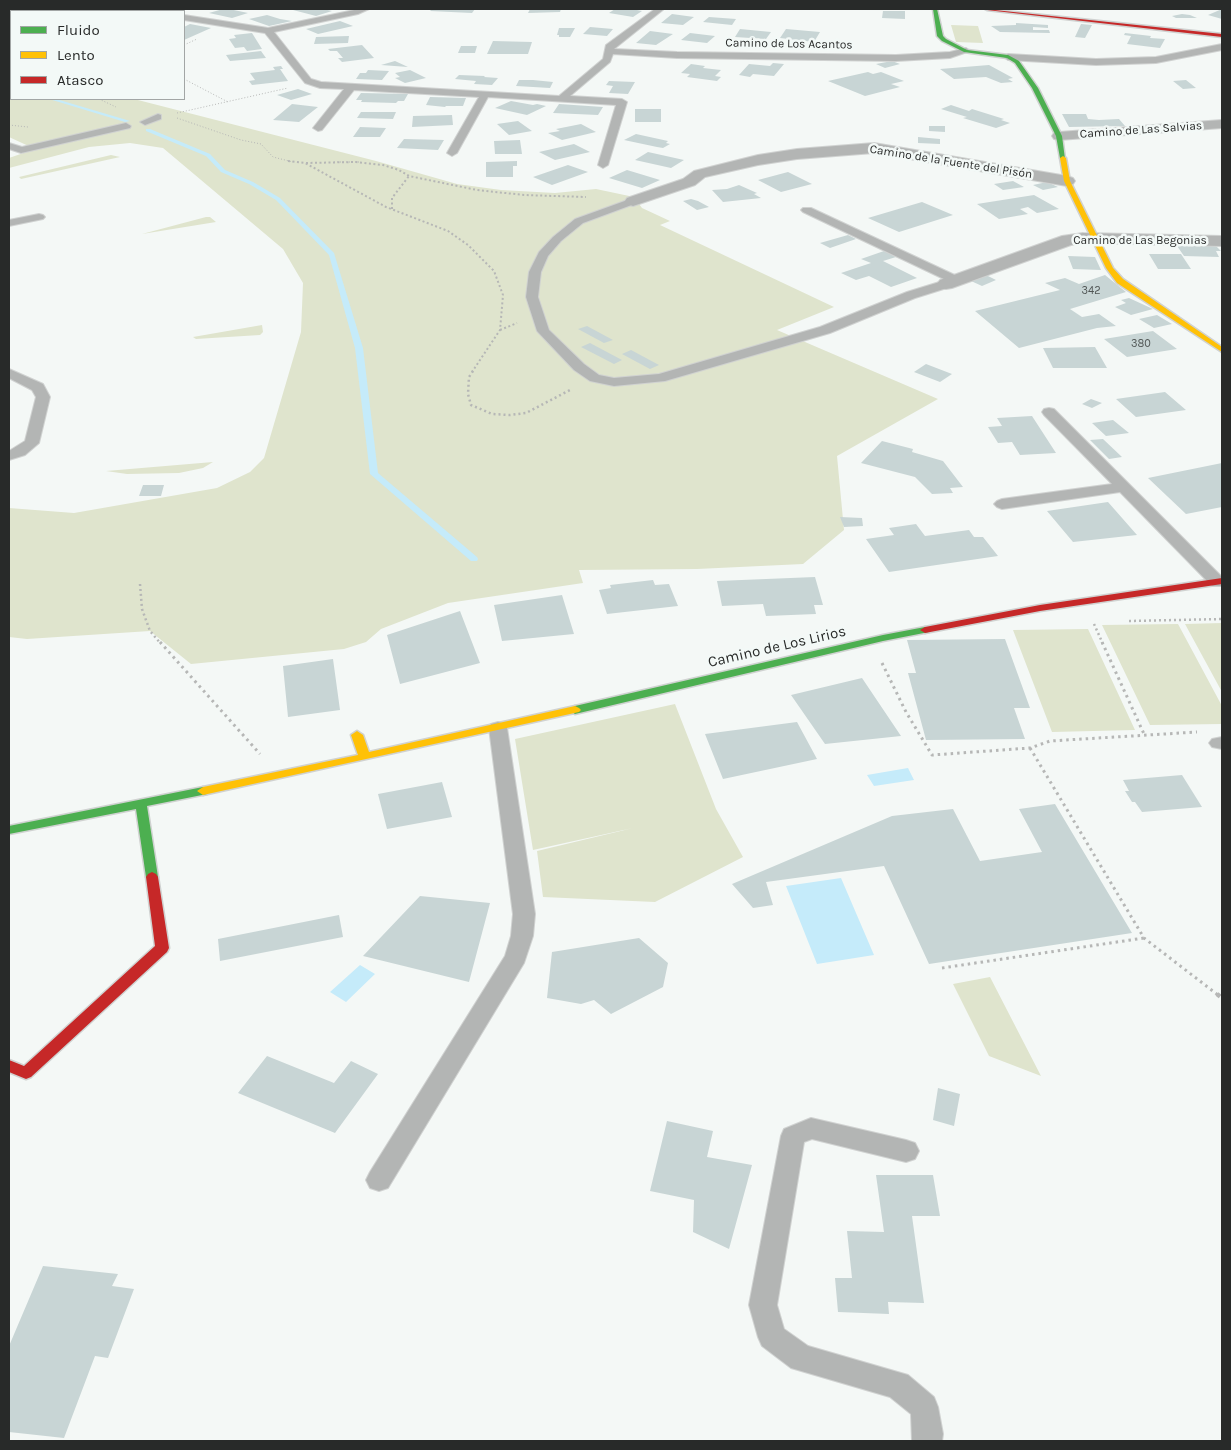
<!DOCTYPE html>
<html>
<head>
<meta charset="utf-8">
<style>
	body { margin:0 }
	#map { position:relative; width:1231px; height:1450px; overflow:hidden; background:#f4f8f6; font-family:Karla,sans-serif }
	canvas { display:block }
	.frame { position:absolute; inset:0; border:10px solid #282a29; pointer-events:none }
	.legend { position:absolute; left:10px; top:10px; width:175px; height:90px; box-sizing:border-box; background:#f3f9f7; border:1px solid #a2a6a5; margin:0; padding:6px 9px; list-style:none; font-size:15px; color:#282a29 }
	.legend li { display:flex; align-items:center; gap:10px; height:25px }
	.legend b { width:25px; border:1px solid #a2a6a5 }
</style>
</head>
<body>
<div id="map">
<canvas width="1231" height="1450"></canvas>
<div class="frame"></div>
<ul class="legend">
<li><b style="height:6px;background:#4caf50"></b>Fluido</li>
<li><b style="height:6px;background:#ffc107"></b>Lento</li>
<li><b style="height:6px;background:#c62828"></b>Atasco</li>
</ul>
</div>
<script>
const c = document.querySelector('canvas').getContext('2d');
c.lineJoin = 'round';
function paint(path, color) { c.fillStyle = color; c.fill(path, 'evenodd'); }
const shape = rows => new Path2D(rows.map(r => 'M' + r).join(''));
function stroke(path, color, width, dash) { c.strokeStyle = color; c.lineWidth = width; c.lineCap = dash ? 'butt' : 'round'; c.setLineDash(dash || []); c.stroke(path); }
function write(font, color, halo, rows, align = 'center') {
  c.font = font + ' Karla,sans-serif'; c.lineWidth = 5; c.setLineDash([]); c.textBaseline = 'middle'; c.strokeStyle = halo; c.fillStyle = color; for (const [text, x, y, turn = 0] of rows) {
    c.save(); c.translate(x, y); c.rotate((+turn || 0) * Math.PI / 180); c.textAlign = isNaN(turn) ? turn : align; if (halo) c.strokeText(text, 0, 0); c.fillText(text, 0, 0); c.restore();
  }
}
paint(shape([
	[951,25,978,26,983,43,956,42],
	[11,32,11,99,134,99,376,161,457,184,501,190,555,193,596,189,634,197,642,208,670,221,660,225,834,307,777,330,938,399,837,456,844,530,803,564,697,569,579,570,583,583,448,603,381,629,366,642,344,649,191,664,150,631,27,639,9,637,9,508,74,513,217,488,250,472,264,458,301,332,303,283,283,249,163,148,130,143,89,147,9,168,9,158,35,149,9,137,9,33],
	[111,155,120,157,21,179,19,177],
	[206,217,210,217,216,222,142,234],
	[262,325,263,332,260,335,196,339,193,337],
	[213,462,203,468,179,473,127,474,106,471],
	[1222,623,1222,692,1185,624],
	[1178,624,1222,706,1222,724,1150,725,1102,625],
	[1088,629,1135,730,1052,732,1013,630],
	[675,704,716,809,743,857,655,902,543,897,537,851,633,828,533,850,515,739],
	[990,977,1041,1076,989,1056,953,984]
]), '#dfe4cd');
paint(shape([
	[908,768,914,780,874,786,867,775],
	[841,878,874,955,817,964,786,886],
	[360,965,375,974,346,1002,330,992]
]), '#c5ebfa');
paint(shape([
	[9,86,11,86,11,89,9,89,9,86],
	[49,99,56,99,130,121,125,122,49,99],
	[146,129,150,129,210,154,225,170,253,182,280,198,334,253,363,348,378,473,477,557,478,559,477,561,471,561,370,474,355,348,329,255,276,200,249,184,221,172,206,156,146,131,146,129]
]), '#c5ebfa');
paint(shape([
	[53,9,83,9,92,10,47,11],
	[223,9,229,9,248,13,232,18,209,13],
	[296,9,323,9,332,11,316,16,293,10],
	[432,9,475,9,472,13,430,11],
	[530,9,561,9,560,12,528,13],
	[615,9,632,9,642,11,633,17,609,13],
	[1222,9,1222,19,1208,15],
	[883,11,905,11,905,19,882,18],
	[672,14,694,17,683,25,661,23],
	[1182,14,1190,15,1197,18,1176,18,1172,16],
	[267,15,280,19,292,21,269,26,249,19],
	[709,17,736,19,732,25,703,22],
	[340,21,353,26,318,34,306,29],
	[1016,23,1048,25,1048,28,1033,27,1033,30,1049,30,1050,33,1000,32,991,26,1016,25],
	[190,24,211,28,184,40,184,27],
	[1081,24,1092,25,1085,38,1075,37],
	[590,27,613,29,607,36,583,34],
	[559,28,575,28,570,37,559,37,559,35,557,35],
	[740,29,771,32,766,39,735,37],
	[786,29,820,32,814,42,780,38],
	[650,31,673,34,656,45,636,43],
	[252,33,262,49,247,51,244,47,235,48,229,39,236,38,234,35],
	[690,33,715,36,707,43,681,40],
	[1125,33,1151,36,1150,38,1165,39,1160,48,1127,44,1131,36,1124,35],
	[349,36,348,43,314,44,316,37],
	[493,41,532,42,528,54,487,54],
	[362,45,374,58,342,62,338,58,343,58,337,51,330,51,328,49],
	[461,46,477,46,475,53,458,53],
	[261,51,266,58,230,61,226,55],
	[395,61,408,67,381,65],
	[892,61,900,64,885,68,876,64],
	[773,63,784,64,774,76,753,74,750,77,739,75,749,64,770,66],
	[691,64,705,66,703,68,721,70,715,76,721,77,717,81,687,77,690,74,681,73],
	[989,65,1013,78,1008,79,1013,82,1001,83,986,77,954,79,940,69],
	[281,66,283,69,280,69,288,81,252,85,249,81,255,80,250,73,275,70,273,67],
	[368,70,389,71,382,80,356,79,360,73,366,73],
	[410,70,426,78,405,83,395,78,400,77,395,73],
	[868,72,873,74,881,72,904,81,891,84,900,87,865,96,828,81],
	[459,75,485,76,484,77,498,78,492,85,474,84,476,81,455,79],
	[519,80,533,80,553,82,550,88,516,86],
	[1186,80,1196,88,1183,89,1173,81],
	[609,81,635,82,628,94,609,93,613,86,606,85],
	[298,89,312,94,291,100,277,95],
	[361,93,408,94,404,101,398,101,396,103,361,102,362,100,356,100],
	[430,97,466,98,463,106,446,106,445,107,426,105],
	[511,101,533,105,537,104,546,106,527,115,495,108],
	[292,104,318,107,299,122,273,120],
	[559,104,603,107,598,115,553,113],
	[951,105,969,111,972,109,1004,119,1001,120,1010,123,996,128,963,118,967,117,941,109],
	[635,109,661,109,661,122,635,122],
	[361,112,396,112,393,119,357,118],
	[1062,114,1086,114,1088,119,1099,120,1119,119,1125,126,1069,127],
	[452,115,453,125,412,127,413,116],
	[518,121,532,131,509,135,497,124],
	[581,124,596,132,562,140,548,133,560,131,556,129],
	[929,126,945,126,945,132,929,131],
	[360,127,386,128,380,137,353,137],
	[636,134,668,141,666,143,670,144,663,148,657,147,624,140],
	[918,137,940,139,940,144,918,143],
	[404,139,444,140,438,150,397,148],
	[520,140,522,154,495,154,494,141],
	[574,144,590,152,555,160,539,152],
	[648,152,684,160,671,168,635,160],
	[517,161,517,166,513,166,513,177,486,177,486,162],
	[568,165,588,172,552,185,533,177],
	[627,170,660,180,642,188,609,178],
	[788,172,812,184,781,192,758,180],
	[1013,181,1024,187,1003,190,994,184],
	[1047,182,1058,187,1043,190,1033,185],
	[739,185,757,193,754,194,761,198,723,202,712,190,727,189],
	[1034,195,1059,209,1037,213,1028,207,1020,209,1028,214,999,219,977,204],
	[691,199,698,201,709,207,697,210,683,201],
	[922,202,953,215,899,232,868,218],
	[848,235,856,239,830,248,820,243],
	[1175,243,1214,244,1221,251,1216,251,1219,257,1184,256],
	[884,251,896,257,883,261,917,278,891,287,869,276,856,280,841,273,871,263,861,259],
	[1149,254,1181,254,1191,269,1158,269],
	[1068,256,1095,257,1101,270,1073,269],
	[986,275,996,280,982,286,971,281],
	[1105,275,1126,292,1070,309,1082,317,1099,314,1116,326,1097,328,1019,348,975,311,1060,290,1045,283,1065,278,1079,284],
	[1129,298,1153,309,1131,315,1115,307,1126,303,1121,300],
	[1157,315,1172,324,1154,328,1139,319],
	[587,326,613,340,604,343,578,329],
	[1153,331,1177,349,1127,357,1104,339],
	[590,343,622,360,614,364,581,347],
	[1095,347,1107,368,1053,368,1043,348],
	[631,350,659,365,650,369,622,354],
	[926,364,952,374,940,382,914,372],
	[1165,392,1186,410,1136,417,1116,399],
	[1091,399,1102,403,1092,408,1082,404],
	[1032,416,1056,453,1020,455,1012,442,998,443,988,427,1002,426,997,418],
	[1113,420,1129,433,1106,436,1092,423],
	[1103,439,1122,457,1109,459,1090,440],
	[882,441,913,449,912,452,943,461,963,487,950,488,953,493,932,494,915,477,861,463],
	[1222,463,1222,507,1186,514,1148,478],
	[143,485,164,485,161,496,139,496],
	[1108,502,1137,535,1073,542,1047,511],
	[840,517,862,518,863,526,844,527],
	[916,524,925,536,969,530,974,537,983,537,998,556,889,572,866,539,894,535,889,528],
	[815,577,823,605,814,605,816,614,766,616,763,604,722,606,717,581],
	[653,580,655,585,669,584,678,606,607,614,599,590,611,588,610,585],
	[562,595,574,634,502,641,494,605],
	[460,611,480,663,400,684,387,635],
	[1005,639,1030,708,1014,708,1025,739,926,740,908,673,916,673,907,640],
	[333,659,340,710,288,717,283,666],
	[862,678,901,736,825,744,791,695],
	[797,722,817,759,723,779,705,734],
	[1182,775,1202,807,1142,812,1135,802,1132,802,1125,791,1129,791,1123,780],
	[442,782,452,817,387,829,378,794],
	[1055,804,1132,933,929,964,884,866,766,882,773,905,753,908,732,884,892,816,953,809,980,861,1042,852,1019,809],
	[420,896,490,903,469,982,363,956],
	[339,915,343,937,220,961,218,939],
	[639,938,668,963,663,987,611,1014,594,1000,581,1004,547,998,552,952],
	[267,1056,334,1083,351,1061,378,1074,335,1133,238,1093],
	[938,1088,960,1094,954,1126,933,1120],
	[667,1121,713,1131,707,1157,752,1165,729,1249,693,1232,694,1200,650,1191],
	[876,1175,933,1175,940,1216,912,1216,924,1303,888,1302,889,1314,838,1312,835,1278,852,1278,847,1231,884,1232],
	[43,1266,118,1274,112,1286,134,1289,108,1358,95,1356,64,1438,9,1432,9,1346]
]), '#c8d5d5');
const lane = shape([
	[115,9,136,9,139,11,118,11,115,9],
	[359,9,369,9,358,14,274,32,311,79,321,82,559,96,603,59,606,45,655,9,664,9,614,49,677,52,896,55,950,52,966,48,970,51,950,58,896,61,677,58,613,54,610,62,570,96,622,99,627,102,608,165,603,168,598,165,616,105,488,97,457,153,452,156,447,153,479,97,354,90,322,130,318,131,313,128,344,89,320,88,305,83,265,33,184,20,184,15,268,28,359,9],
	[1222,44,1222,50,1156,63,1096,65,1008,60,1004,57,1008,54,1096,59,1156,57,1222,44],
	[158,114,161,115,161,119,145,125,140,122,158,114],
	[126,123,131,126,130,128,21,153,9,149,9,143,22,147,126,123],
	[633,198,637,199,639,201,637,203,583,223,561,241,548,256,541,272,538,297,549,330,584,364,599,375,614,378,659,374,820,327,907,292,946,280,803,212,801,210,803,208,811,208,961,278,963,281,957,285,951,283,950,287,915,298,830,333,665,381,614,386,590,381,574,370,537,331,526,297,529,272,539,252,553,237,575,219,633,198],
	[39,214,43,215,45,217,43,219,9,226,9,220,39,214],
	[9,369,43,384,50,397,39,443,25,455,9,460,9,451,25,441,36,397,32,390,9,378,9,369],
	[1049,408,1054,409,1222,577,1222,586,1212,586,1120,492,1002,509,997,507,994,504,997,501,1002,499,1112,484,1044,415,1042,412,1044,409,1049,408],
	[498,722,505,724,507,728,535,914,533,936,524,963,388,1188,379,1191,370,1188,366,1180,370,1172,505,956,511,936,513,914,489,728,491,724,498,722],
	[1222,737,1222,749,1212,747,1209,743,1212,739,1222,737],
	[811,1118,906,1140,915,1143,919,1151,915,1159,906,1162,812,1139,804,1142,777,1305,784,1329,808,1346,908,1375,934,1397,938,1407,943,1434,942,1441,912,1441,911,1414,890,1397,791,1368,762,1346,758,1337,749,1305,781,1136,784,1129,811,1118]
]);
const street = shape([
	[1222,120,1222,128,1059,140,1054,139,1052,136,1054,133,1059,132,1222,120],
	[874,143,1067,176,1073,178,1075,181,1073,184,1067,186,874,153,797,159,758,165,705,177,695,185,639,204,633,206,627,204,625,201,627,198,683,179,694,171,758,155,797,149,874,143],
	[1083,233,1222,236,1222,246,1083,243,1071,245,952,288,946,289,940,288,937,284,940,280,1062,236,1083,233]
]);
const fast = shape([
	[933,9,937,9,943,36,946,39,967,50,1008,55,1019,61,1038,88,1062,136,1065,159,1060,158,1056,136,1032,88,1015,63,1007,58,964,52,942,41,937,36,933,9],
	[925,627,929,628,930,630,929,632,883,641,575,714,569,710,575,706,883,635,925,627],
	[203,787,209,791,207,794,147,806,158,877,156,880,152,882,148,880,146,877,136,809,9,834,9,826,203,787]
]);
const slow = shape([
	[1063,156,1066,158,1070,181,1113,268,1123,279,1222,347,1222,352,1117,283,1106,268,1064,181,1060,158,1063,156],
	[575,706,579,708,581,710,579,712,203,795,197,791,203,787,358,755,351,735,357,731,363,735,369,752,575,706]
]);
const jam = shape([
	[985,9,1222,34,1222,37,987,10,985,9],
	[1222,578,1222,584,1040,611,925,633,920,630,925,627,1040,605,1222,578],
	[152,872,156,874,158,877,169,948,167,952,31,1077,26,1079,9,1072,9,1060,24,1066,155,946,146,877,148,874,152,872]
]);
stroke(lane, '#d0d2d1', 2);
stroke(street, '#d0d2d1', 2);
stroke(fast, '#d0d2d1', 3);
stroke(slow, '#d0d2d1', 3);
stroke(jam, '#d0d2d1', 3);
stroke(shape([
	[184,45,197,39],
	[9,64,11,66],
	[184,79,228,102],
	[99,99,116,107],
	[177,113,288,88],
	[177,118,241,140,261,144,273,157,293,162],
	[9,125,28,127],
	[334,162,360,162]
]), '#b6b7b6', 1, [1, 2]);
stroke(shape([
	[288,161,305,163,386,207,448,231,468,245,494,271,503,295,500,330,472,372],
	[306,163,356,162,383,165,399,170,409,176,477,190,524,195,586,197],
	[392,209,392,198,409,176],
	[500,330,517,323]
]), '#b6b7b6', 2, [2, 2.5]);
stroke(shape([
	[473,371,469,377,468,394,471,405,492,414,510,415,526,413,572,389],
	[140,584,142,609,150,631,161,644],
	[1129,621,1222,619],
	[1094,624,1103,644]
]), '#b6b7b6', 2.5, [2, 3]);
stroke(shape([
	[160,642,260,754],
	[1102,642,1144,734],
	[882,663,906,712,932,755,1030,748,1050,741,1197,732],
	[1030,748,1144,938,1218,995],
	[942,968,1144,938]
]), '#b6b7b6', 3, [2.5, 4]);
stroke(shape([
	[1217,994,1222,998]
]), '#b6b7b6', 4.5, [4, 5]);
paint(lane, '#b3b5b4');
paint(street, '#b3b5b4');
paint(fast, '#4caf50');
paint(slow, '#ffc107');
paint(jam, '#c62828');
write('11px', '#505554', null, [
	["342",1091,291],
	["380",1141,344]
]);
write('12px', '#282a29', '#f3f9f7', [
	["Camino de Los Acantos",789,44,1],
	["Camino de Las Salvias",1141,130,-4],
	["Camino de la Fuente del Pisón",951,162,9],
	["Camino de Las Begonias",1140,241]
]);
write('15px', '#282a29', '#f3f9f7', [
	["Camino de Los Lirios",777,647,-13]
]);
</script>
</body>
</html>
